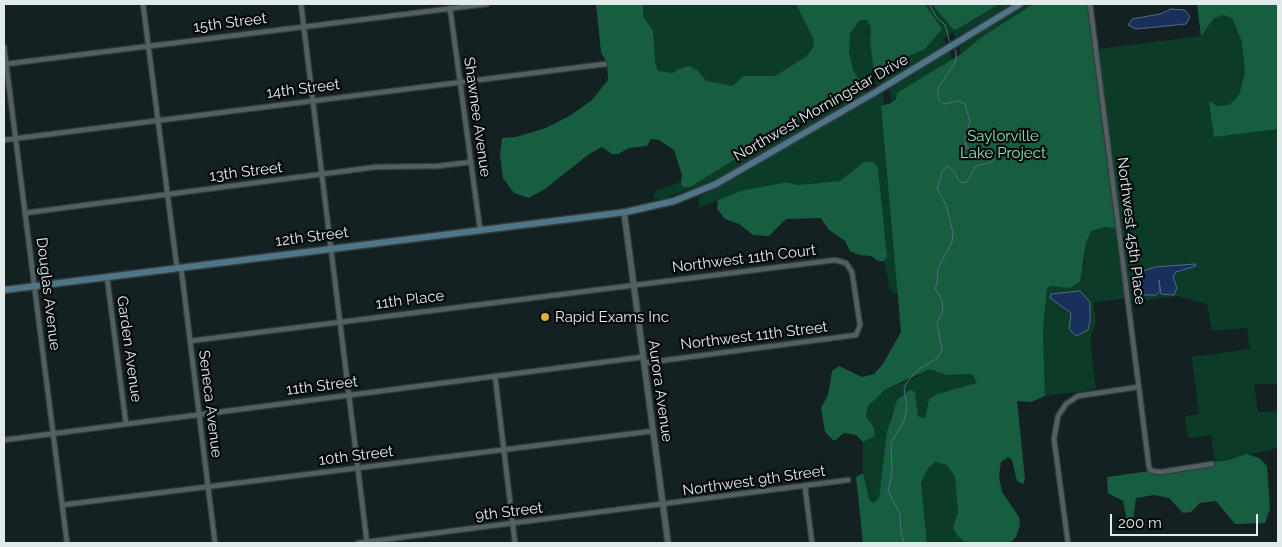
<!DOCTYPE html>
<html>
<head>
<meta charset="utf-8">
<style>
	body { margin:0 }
	#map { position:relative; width:1282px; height:547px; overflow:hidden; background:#142123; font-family:Raleway,sans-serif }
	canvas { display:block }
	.frame { position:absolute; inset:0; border:5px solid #e2eaec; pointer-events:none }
	.scale { position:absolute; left:1110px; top:514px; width:148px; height:22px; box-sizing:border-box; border:2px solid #e2eaec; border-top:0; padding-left:6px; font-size:15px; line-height:18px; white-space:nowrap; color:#e2eaec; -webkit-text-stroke:4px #05090b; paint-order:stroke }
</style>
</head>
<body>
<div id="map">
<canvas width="1282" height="547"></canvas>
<div class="frame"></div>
<div class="scale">200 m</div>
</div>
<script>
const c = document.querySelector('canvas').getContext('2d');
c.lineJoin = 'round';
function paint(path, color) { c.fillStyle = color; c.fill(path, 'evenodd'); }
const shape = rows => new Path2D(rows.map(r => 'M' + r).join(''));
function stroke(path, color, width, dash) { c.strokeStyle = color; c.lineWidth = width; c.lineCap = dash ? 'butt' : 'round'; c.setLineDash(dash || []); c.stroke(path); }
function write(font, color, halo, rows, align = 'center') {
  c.font = font + ' Raleway,sans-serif'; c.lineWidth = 4.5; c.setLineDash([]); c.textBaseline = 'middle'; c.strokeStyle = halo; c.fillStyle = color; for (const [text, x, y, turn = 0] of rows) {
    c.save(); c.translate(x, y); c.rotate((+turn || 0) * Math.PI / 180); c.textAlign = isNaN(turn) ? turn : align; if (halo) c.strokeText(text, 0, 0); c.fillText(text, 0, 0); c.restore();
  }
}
paint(shape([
	[599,4,1012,4,956,39,953,32,944,38,946,45,877,86,874,73,805,116,853,93,859,93,864,87,866,93,733,170,709,182,662,199,653,199,655,191,681,182,681,184,690,89,612,97],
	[1027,4,1033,4,983,36,965,51,1042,4,1088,4,1114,227,1116,228,1125,298,1093,303,1096,321,1090,339,1096,389,1045,396,1043,329,1047,289,1050,286,1070,288,1084,266,1086,243,1024,242,1043,396,951,390,937,394,929,399,925,418,918,416,915,392,891,414,879,498,873,503,869,498,863,473,863,442,875,436,874,428,866,416,868,406,886,389,919,376,897,95,891,103,890,88,949,51,952,59,961,54,959,45],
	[1197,4,1278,4,1278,384,1254,384,1258,412,1278,411,1278,448,1215,462,1211,435,1188,438,1185,416,1199,414,1192,357,1250,349,1247,328,1212,331,1207,304,1177,296,1131,302,1098,49,1201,36],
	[880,93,883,94,884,104,881,106,898,292,895,294,890,289,884,261,887,257,852,172,840,181,797,185,787,182,726,197,699,208,699,197],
	[935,462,947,465,955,477,958,498,957,535,963,541,971,543,927,543,921,483,927,470]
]), '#0b3c27');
paint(shape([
	[596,4,643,4,643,16,653,31,655,62,658,71,673,73,678,69,689,66,697,70,706,81,733,86,743,76,775,76,807,56,814,45,813,38,796,4,925,4,942,29,925,49,874,71,870,42,871,27,867,20,860,20,850,33,849,52,853,70,864,87,859,93,853,93,797,121,690,187,683,187,681,184,682,175,674,150,659,140,651,139,647,146,629,148,618,154,612,154,602,147,589,154,545,189,529,198,514,193,503,178,500,156,502,138,516,137,546,128,571,115,592,100,608,80,607,63,601,52],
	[932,4,999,4,956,30,952,28],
	[1033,4,1088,5,1116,228,1105,227,1091,231,1086,243,1080,282,1070,288,1050,286,1047,289,1043,329,1045,396,1031,402,1017,401,1025,479,1023,484,1017,481,1012,460,1008,457,1001,462,999,477,1002,492,1019,517,1020,525,1016,537,1010,543,972,543,963,541,957,535,953,528,958,512,955,477,947,465,935,462,927,470,921,483,927,543,863,543,856,477,863,473,869,499,873,503,879,498,887,432,897,400,910,390,915,392,918,416,925,418,929,399,937,394,977,383,972,374,947,375,930,369,886,389,868,406,866,416,874,428,875,436,863,442,856,435,844,433,834,441,825,432,821,408,828,395,832,371,839,366,862,377,874,374,883,364,901,332,881,106,891,103,896,99,897,93,961,54,983,36],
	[1197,4,1278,4,1278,129,1214,137,1209,101,1217,106,1229,105,1239,95,1245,73,1242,42,1232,18,1223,15,1214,18,1201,36],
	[864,162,874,162,878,169,887,257,884,261,878,261,871,256,859,255,850,251,845,241,828,229,821,218,786,219,769,236,753,235,739,224,725,219,717,209,718,200,741,191,787,182,797,185,840,181],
	[1247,454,1259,458,1267,466,1270,509,1265,523,1235,524,1216,501,1200,503,1191,512,1183,513,1169,498,1154,495,1136,498,1132,527,1128,525,1123,501,1108,493,1107,477,1228,460]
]), '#175d40');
const water = shape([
	[1171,9,1185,10,1190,17,1186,24,1136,29,1128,25,1132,19,1160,14,1171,9],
	[1195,264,1196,266,1176,272,1173,277,1177,288,1174,295,1161,294,1159,280,1160,291,1156,295,1135,295,1134,274,1155,267,1195,264],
	[1080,291,1090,302,1090,321,1088,330,1076,336,1069,329,1071,313,1050,298,1051,294,1080,291]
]);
paint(water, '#19305d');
stroke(water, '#556888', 1);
stroke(shape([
	[929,4,937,18,945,25,950,43],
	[904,543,901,533,900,514,888,491,892,474,891,443,904,421,907,408,904,388,907,382,919,369,938,358,942,350,937,323,943,311,942,301,935,288,937,284,938,268,952,242,953,233,946,205,937,189,942,172,947,166,955,172,958,180,962,183,967,182,976,166,992,162,994,157,991,150,984,148,978,150,967,148,965,140,970,121,965,104,959,101,944,104,938,99,938,88,956,61,956,51,954,48]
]), '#556888', 1);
const minor = shape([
	[143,4,177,268],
	[301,4,367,543],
	[1090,4,1149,467,1151,471,1161,472,1212,464],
	[450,8,480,229],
	[4,47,67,543],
	[6,64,487,4],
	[4,140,605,64],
	[25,213,376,167,439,166,471,162],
	[181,267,215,543],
	[107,277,126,424],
	[190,341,835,260,846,263,852,272,860,325,856,335,644,363],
	[495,376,515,543],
	[4,440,643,357],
	[805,487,812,543],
	[62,505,653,431],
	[358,543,848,480],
	[1068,543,1054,439,1058,416,1066,404,1078,396,1138,387]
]);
const tertiary = shape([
	[624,212,668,543]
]);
const secondary = shape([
	[4,290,626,212,674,201,716,184,874,93,1020,4]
]);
stroke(minor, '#333b3e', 7);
stroke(tertiary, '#333b3e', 8);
stroke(secondary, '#333b3e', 9);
stroke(minor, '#526063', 4.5);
stroke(tertiary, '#526063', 5.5);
stroke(secondary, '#4e7689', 6);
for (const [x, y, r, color] of [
	[545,317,5,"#e0af34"]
]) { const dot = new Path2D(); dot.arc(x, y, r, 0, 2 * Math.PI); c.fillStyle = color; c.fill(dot); stroke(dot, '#05090b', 2); }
write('15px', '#e2eaec', '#05090b', [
	["15th Street",230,23,-7],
	["14th Street",303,89,-7],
	["Northwest Morningstar Drive",821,108,-30],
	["Shawnee Avenue",477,117,82],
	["13th Street",246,172,-7],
	["Northwest 45th Place",1131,231,83],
	["12th Street",312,237,-7],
	["Northwest 11th Court",744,259,-7],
	["Douglas Avenue",48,294,83],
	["11th Place",410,300,-7],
	["Northwest 11th Street",754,336,-7],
	["Garden Avenue",129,349,82],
	["11th Street",322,386,-7],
	["Aurora Avenue",660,391,82],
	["Seneca Avenue",210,404,83],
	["10th Street",356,456,-7],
	["Northwest 9th Street",754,481,-8],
	["9th Street",509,512,-7]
]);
write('15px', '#85e5b6', '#05090b', [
	["Saylorville",1003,136],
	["Lake Project",1003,153]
]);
write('15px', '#e2eaec', '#05090b', [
	["Rapid Exams Inc",555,317]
], 'left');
</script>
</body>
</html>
